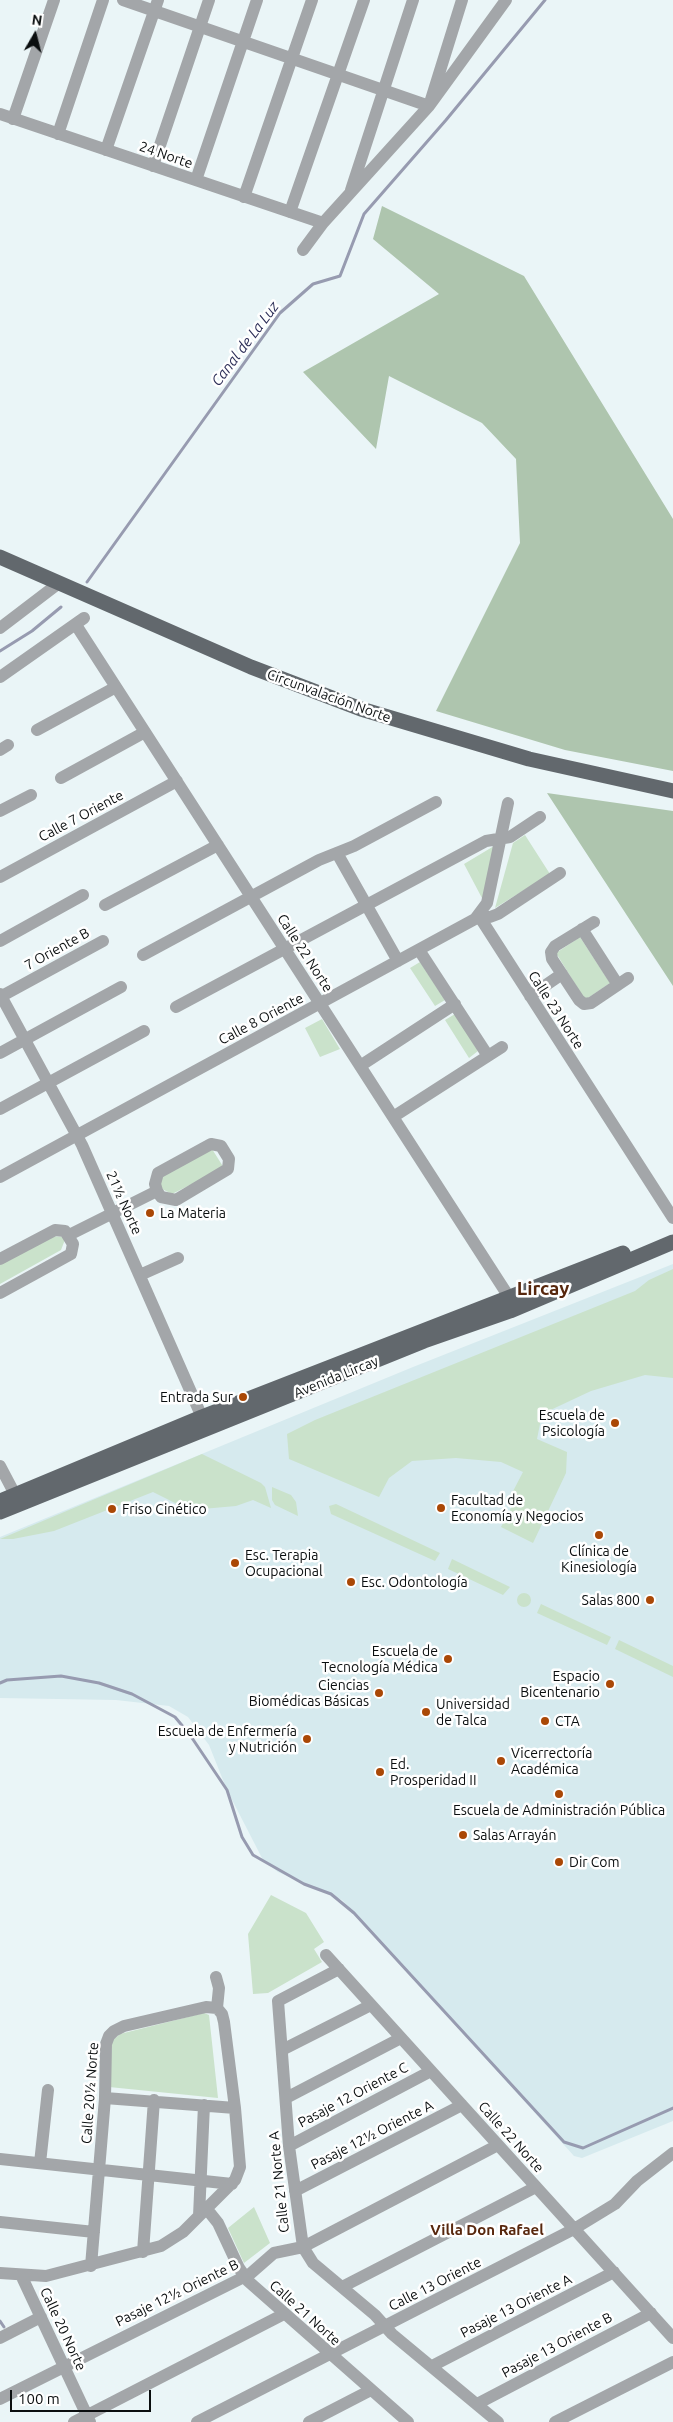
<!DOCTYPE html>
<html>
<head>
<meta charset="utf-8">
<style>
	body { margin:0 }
	#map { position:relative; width:673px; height:2422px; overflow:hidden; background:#eaf5f7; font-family:Ubuntu,sans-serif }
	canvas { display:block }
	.north { position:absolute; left:10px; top:10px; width:50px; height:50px; -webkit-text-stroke:4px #fff; paint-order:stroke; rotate:8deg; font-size:14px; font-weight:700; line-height:20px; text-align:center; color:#0a0e0f }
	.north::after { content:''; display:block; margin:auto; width:18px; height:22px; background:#0a0e0f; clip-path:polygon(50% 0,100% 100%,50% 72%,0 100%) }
	.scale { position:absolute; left:10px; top:2390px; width:141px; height:22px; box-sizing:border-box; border:2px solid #0a0e0f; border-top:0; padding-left:6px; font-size:15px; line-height:18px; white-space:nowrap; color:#0a0e0f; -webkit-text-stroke:4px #fff; paint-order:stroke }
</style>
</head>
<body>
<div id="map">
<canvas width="673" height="2422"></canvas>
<div class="north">N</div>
<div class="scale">100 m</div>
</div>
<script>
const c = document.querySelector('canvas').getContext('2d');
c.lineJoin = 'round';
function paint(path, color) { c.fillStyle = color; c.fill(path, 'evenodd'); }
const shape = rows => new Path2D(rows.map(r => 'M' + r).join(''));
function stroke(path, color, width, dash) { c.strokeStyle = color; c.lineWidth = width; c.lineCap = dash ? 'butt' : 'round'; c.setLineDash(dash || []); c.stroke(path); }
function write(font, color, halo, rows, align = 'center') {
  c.font = font + ' Ubuntu,sans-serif'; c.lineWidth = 5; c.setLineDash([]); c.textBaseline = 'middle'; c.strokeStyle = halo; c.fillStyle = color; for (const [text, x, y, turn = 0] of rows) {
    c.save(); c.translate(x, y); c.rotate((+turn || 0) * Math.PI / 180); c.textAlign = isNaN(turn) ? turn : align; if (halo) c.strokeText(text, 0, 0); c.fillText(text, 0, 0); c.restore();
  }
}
paint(shape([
	[673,1264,673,2121,582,2158,574,2156,342,1900,278,1872,263,1860,227,1790,209,1745,188,1717,169,1706,116,1700,0,1698,0,1537,413,1367]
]), '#d6eaee');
paint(shape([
	[525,835,550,874,495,908,513,843],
	[494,846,483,900,464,864],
	[580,937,610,983,585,1000,556,953],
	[420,962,445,1000,435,1006,410,968],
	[455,1014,478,1051,469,1058,445,1020],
	[322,1019,340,1049,320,1057,305,1028],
	[212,1149,224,1168,172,1194,158,1187,162,1174],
	[50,1236,66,1237,61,1250,0,1284,0,1265],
	[673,1269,673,1378,645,1375,591,1391,542,1414,537,1439,567,1452,566,1473,533,1543,501,1527,514,1502,509,1499,523,1472,501,1462,456,1458,412,1461,389,1478,379,1497,289,1459,287,1434,315,1420,635,1291,649,1280],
	[202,1454,261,1483,265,1487,271,1508,253,1500,236,1506,202,1509,181,1506,153,1492,54,1531,13,1539,0,1539],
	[272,1487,291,1495,296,1502,298,1516,275,1505,272,1500],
	[336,1504,440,1553,435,1561,331,1514,329,1506],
	[452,1559,510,1587,503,1595,448,1569],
	'517 1600a7 7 0 1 1 14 0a7 7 0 1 1-14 0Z',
	[541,1604,611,1637,607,1645,537,1613],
	[619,1640,673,1666,673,1677,615,1649],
	[271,1895,306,1913,324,1942,314,1949,322,1962,268,1993,253,1994,248,1934],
	[204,2013,209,2015,218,2098,109,2087,112,2041,120,2034],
	[254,2207,270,2243,244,2263,228,2228]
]), '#cae2cb');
paint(shape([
	[382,206,524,276,673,519,673,771,565,750,436,711,520,543,516,459,482,423,389,376,376,449,303,372,439,294,373,239],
	[547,793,673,811,673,986]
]), '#aec5ae');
stroke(shape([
	[87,582,280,313,313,284,340,276,364,214,446,120,545,0],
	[0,651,32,631,61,607],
	[0,1683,7,1680,61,1676,99,1683,132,1694,175,1717,190,1735,227,1790,242,1837,253,1855,304,1884,331,1894,354,1913,564,2142,583,2148,673,2108],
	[0,2321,4,2327]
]), '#979bb0', 3);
stroke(shape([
	[123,0,429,106,462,0],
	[0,114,323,223],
	[13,119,54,0],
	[58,134,103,0],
	[106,150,158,0],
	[153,166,209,0],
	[196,180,257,0],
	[351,190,413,0],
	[244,197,312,0],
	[290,212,364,0],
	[303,250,323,223,429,106,506,0],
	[76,625,509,1297],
	[0,628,59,583],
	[0,677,84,618],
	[37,730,116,687],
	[0,750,8,745],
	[61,778,145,732],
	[0,811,31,795],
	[337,853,398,961],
	[0,877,177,781],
	[105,905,218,845],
	[479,916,673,1218],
	[479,916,490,917,498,914,560,873],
	[594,922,555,946,551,952,552,959,579,1000,584,1004,591,1003,628,978],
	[582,929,618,985],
	[0,941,83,895],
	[419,950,488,1056],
	[143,955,319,860,354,846,436,802],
	[0,994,82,1145,205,1424],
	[530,996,562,974],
	[0,997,103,941],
	[176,1007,486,841,510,837,540,817],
	[0,1053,121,987],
	[360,1066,455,1004],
	[0,1109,144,1031],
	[393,1117,502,1047],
	[0,1177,475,919,487,903,508,803],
	[69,1235,157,1191,155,1184,158,1173,211,1144,221,1146,229,1159,228,1169,176,1200,161,1197,157,1191],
	[0,1259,55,1230,65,1231,73,1244,71,1254,0,1293],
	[140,1275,178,1258],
	[0,1466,19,1502],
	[326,1955,673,2338],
	[339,1969,278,2001,289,2146,303,2247,313,2263,375,2315,392,2334,498,2422],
	[216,1977,219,1988,217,2008],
	[282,2050,371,2005],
	[105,2098,235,2108],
	[286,2098,401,2038],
	[289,2146,431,2071],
	[0,2159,232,2184],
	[40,2163,48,2090],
	[295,2191,462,2105],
	[206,2208,218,2223,239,2268,248,2281,408,2422],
	[199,2216,204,2105],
	[0,2222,94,2232],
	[143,2252,154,2100],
	[91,2266,105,2098,106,2044,109,2036,114,2031,124,2026,206,2007,217,2008],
	[0,2273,46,2276,161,2246,183,2232,235,2180,240,2167,235,2108,224,2022,222,2014,217,2008],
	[21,2275,90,2422],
	[342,2287,536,2187],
	[0,2338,41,2317],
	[432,2366,614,2272],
	[0,2399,250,2274,274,2253,303,2247,498,2145],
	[477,2404,651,2313],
	[74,2422,284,2314],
	[197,2422,574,2229,615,2204,637,2181,673,2153],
	[309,2422,371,2390],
	[555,2422,673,2362]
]), '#a3a6a9', 12);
stroke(shape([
	[0,557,251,667,361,709,529,759,673,791],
	[0,1501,202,1417,623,1253],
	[0,1512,424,1341,510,1311,673,1242]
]), '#62686d', 15);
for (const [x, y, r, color] of [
	[150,1213,5,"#aa4806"],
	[243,1397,5,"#aa4806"],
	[615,1423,5,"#aa4806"],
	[441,1508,5,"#aa4806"],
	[112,1509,5,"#aa4806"],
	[599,1535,5,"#aa4806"],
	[235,1563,5,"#aa4806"],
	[351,1582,5,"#aa4806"],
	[650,1600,5,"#aa4806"],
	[448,1659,5,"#aa4806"],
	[610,1684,5,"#aa4806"],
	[379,1693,5,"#aa4806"],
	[426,1712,5,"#aa4806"],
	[545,1721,5,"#aa4806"],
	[307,1739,5,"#aa4806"],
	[501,1761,5,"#aa4806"],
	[380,1772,5,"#aa4806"],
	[559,1794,5,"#aa4806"],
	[463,1835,5,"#aa4806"],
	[559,1862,5,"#aa4806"]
]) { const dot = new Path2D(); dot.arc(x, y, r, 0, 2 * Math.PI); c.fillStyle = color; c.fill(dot); stroke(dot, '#fff', 2); }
write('14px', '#0a0e0f', '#fff', [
	["24 Norte",166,155,19],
	["Circunvalación Norte",329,696,20],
	["Calle 7 Oriente",81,816,-28],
	["7 Oriente B",57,949,-29],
	["Calle 22 Norte",305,953,57],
	["Calle 23 Norte",556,1010,57],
	["Calle 8 Oriente",261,1019,-28],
	["21½ Norte",124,1203,66],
	["Avenida Lircay",336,1377,-22],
	["Calle 20½ Norte",90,2093,-86],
	["Pasaje 12 Oriente C",353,2095,-28],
	["Pasaje 12½ Oriente A",372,2135,-27],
	["Calle 22 Norte",511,2137,48],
	["Calle 21 Norte A",279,2182,-96],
	["Calle 13 Oriente",435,2284,-27],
	["Pasaje 12½ Oriente B",177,2293,-26],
	["Pasaje 13 Oriente A",516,2306,-27],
	["Calle 21 Norte",305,2313,42],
	["Calle 20 Norte",63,2329,65],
	["Pasaje 13 Oriente B",557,2345,-28]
]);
write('14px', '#0a0e0f', '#fff', [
	["La Materia",160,1213],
	["Entrada Sur",233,1397,"right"],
	["Escuela de",605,1415,"right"],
	["Psicología",605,1431,"right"],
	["Facultad de",451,1500],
	["Economía y Negocios",451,1516],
	["Friso Cinético",122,1509],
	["Clínica de",599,1551,"center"],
	["Kinesiología",599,1567,"center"],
	["Esc. Terapia",245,1555],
	["Ocupacional",245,1571],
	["Esc. Odontología",361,1582],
	["Salas 800",640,1600,"right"],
	["Escuela de",438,1651,"right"],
	["Tecnología Médica",438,1667,"right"],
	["Espacio",600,1676,"right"],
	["Bicentenario",600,1692,"right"],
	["Ciencias",369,1685,"right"],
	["Biomédicas Básicas",369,1701,"right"],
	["Universidad",436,1704],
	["de Talca",436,1720],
	["CTA",555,1721],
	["Escuela de Enfermería",297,1731,"right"],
	["y Nutrición",297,1747,"right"],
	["Vicerrectoría",511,1753],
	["Académica",511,1769],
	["Ed.",390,1764],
	["Prosperidad II",390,1780],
	["Escuela de Administración Pública",559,1810,"center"],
	["Salas Arrayán",473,1835],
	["Dir Com",569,1862]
], 'left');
write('italic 15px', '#2e3059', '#fff', [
	["Canal de La Luz",245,344,-53]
]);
write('bold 15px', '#57270d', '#fff', [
	["Villa Don Rafael",487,2230]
]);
write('bold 19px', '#57270d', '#fff', [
	["Lircay",543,1289]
]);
</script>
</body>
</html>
